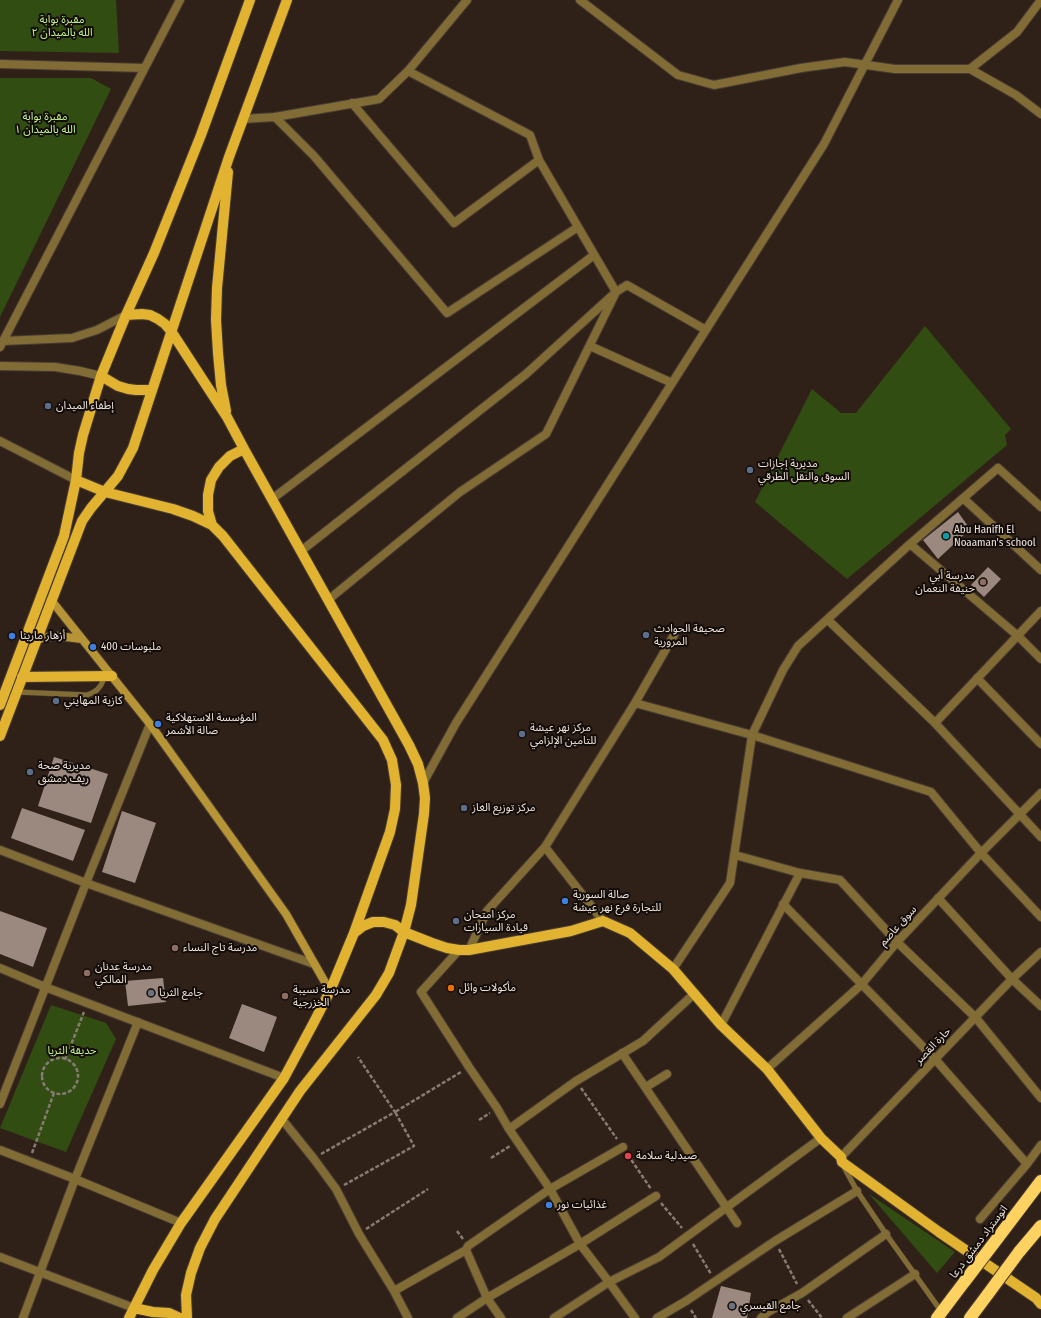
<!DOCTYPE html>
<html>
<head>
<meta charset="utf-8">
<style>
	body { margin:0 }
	canvas { display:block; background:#2f2118 }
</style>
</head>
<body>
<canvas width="1041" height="1318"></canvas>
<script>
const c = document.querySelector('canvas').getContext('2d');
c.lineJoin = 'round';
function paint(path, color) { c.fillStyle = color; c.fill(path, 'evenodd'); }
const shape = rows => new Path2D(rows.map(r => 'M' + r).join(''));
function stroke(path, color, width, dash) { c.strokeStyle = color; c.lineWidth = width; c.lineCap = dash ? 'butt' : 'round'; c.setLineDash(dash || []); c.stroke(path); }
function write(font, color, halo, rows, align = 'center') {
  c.font = font + ' "Fira Sans Condensed","Noto Sans Arabic",sans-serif'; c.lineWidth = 4; c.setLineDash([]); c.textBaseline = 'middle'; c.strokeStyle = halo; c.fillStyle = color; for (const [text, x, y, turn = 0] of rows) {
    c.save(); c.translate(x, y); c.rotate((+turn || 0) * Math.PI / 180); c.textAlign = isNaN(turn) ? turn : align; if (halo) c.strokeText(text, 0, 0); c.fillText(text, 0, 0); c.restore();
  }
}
paint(shape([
	[0,0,116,0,119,53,0,51],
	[0,78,91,78,111,89,0,317],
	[925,326,1011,429,1005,435,1007,445,847,579,755,502,812,389,841,413,856,413],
	[51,1005,106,1023,116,1039,66,1152,0,1128],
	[869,1194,955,1252,937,1273]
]), '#324d12');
paint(shape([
	[958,512,970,529,938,559,923,540],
	[988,567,1001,579,984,597,971,585],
	[54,757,108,774,91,823,38,806],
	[22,808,85,830,73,861,11,838],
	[122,811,156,823,135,883,102,872],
	[0,911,47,928,33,967,0,954],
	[163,978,166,1002,128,1006,125,981],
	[242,1004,277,1017,264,1052,229,1038],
	[721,1286,751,1293,747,1318,712,1318]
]), '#9b887f');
const lane = shape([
	[17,692,87,695,92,693,97,690,101,685,105,676],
	[844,1167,857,1191,886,1234,941,1311]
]);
const street = shape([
	[580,0,678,75,714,85,801,68,845,62,895,69,970,69,1017,32,1041,0],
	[0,64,144,68],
	[970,69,1016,95,1041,114],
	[352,103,454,223,539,160],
	[275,117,314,156,447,313,578,227],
	[243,119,275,117,379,99,408,71,467,0],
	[3,341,72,338,97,330,126,315],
	[590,346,672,383],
	[0,347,180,0],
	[0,366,55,367,80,371,101,376],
	[0,441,76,480],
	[963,498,1041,570],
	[272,499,594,255],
	[910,544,1018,636,1041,659],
	[301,551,526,374,616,292,539,160,530,135,408,71],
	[328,600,460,492,546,434,616,292,627,285,706,330],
	[828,620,935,723,1041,837],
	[977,678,1041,744],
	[635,703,752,735,931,792,981,853,1041,917],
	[935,723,1041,611],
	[423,783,456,723,824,144,898,0],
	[545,847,635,703,674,635],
	[0,850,86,883,314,964],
	[735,855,800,873,840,880,897,942,976,1018,1041,1098],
	[938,898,1012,979,1041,1006],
	[783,904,935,1059,1027,1164],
	[459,950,421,992,469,1067,497,1108,509,1129,550,1189,580,1244,609,1282,635,1318],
	[469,950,487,911,545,847,603,921],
	[0,968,45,987,284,1078],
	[673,969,730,883,752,735,783,670,798,646,910,544,998,468,1041,507],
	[721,1025,800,873],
	[622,1053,737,1223],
	[767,1069,861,985,897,942,981,853,1041,793],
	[646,1087,667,1074],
	[0,1104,86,883,150,724],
	[281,1118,314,1159,336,1189,359,1234,394,1291,408,1318],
	[509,1129,576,1081,643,1041,695,993],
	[0,1150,75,1179,181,1223],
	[841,1157,1012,979,1041,952],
	[980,1219,1027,1164,1041,1145],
	[466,1250,487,1298,501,1318],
	[0,1257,134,1308],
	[394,1291,466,1250,468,1246,550,1189,623,1147],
	[23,1318,75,1179,138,1022],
	[457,1318,487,1298,580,1244,656,1196],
	[554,1318,609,1282,659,1257,821,1138],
	[657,1318,686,1301,775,1241,857,1191],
	[761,1318,768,1312,802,1293,886,1234],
	[847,1318,915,1274]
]);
const secondary = shape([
	[51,600,150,724,286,914,330,991],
	[36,640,47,637,58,636,82,639]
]);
const primary = shape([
	[126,315,142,314,150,315,158,319,165,324,171,331,227,417,244,449,409,745,418,764,423,783,425,798,424,814,411,905,404,932,389,973,376,995,300,1091,215,1219,200,1248,191,1273,186,1295,187,1318],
	[101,376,118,386,128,389,136,390,152,390],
	[226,411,221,385,218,353,216,320,217,288,228,172],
	[76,480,105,492,173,509,193,516,212,525,223,536,383,740,392,760,396,785,395,809,390,832,354,933,330,991,313,1024,284,1078,181,1223,153,1270,129,1318],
	[212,525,208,511,208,495,211,480,219,467,230,456,244,449],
	[22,677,112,676],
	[0,705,64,536,76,480,79,453,83,435,101,376,126,315,154,253,201,135,250,0],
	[0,736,82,521,91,508,118,476,133,448,229,157,287,0],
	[354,933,363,926,373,922,384,922,395,925,404,932,432,943,447,948,459,950,469,950,571,931,603,921,630,933,673,969,721,1025,767,1069,821,1138,841,1157,842,1162,939,1232,1036,1298,1041,1304],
	[134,1308,153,1312,169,1313,180,1318]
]);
const highway = shape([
	[997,1239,1041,1181],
	[1019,1252,1041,1226],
	[937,1318,965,1281],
	[970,1318,988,1294]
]);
stroke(lane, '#493c33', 6);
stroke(street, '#493c33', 10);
stroke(secondary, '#493c33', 10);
stroke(primary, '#493c33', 12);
stroke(highway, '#493c33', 14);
stroke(shape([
	'42 1076a18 18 0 1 1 36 0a18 18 0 1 1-36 0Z',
	[65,1060,84,1012],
	[581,1088,617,1139],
	[479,1120,490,1113],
	[32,1153,54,1093],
	[321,1154,395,1112,358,1057],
	[628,1155,651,1189],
	[491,1158,510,1146],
	[344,1185,414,1146,395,1112,461,1072],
	[661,1203,682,1228],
	[366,1229,428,1189],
	[457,1231,463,1239],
	[693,1244,711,1274],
	[779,1249,797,1284],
	[808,1300,822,1318],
	[691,1310,696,1318]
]), '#877b73', 2.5, [4, 2]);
stroke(lane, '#826c35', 5);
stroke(street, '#826c35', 8);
stroke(secondary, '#b79435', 8);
stroke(primary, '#e1b330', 10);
stroke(highway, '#fed261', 12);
const highwayBridge = shape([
	[965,1281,997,1239],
	[988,1294,1019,1252]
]);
stroke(highwayBridge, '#493c33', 14, []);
stroke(highwayBridge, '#fed261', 12);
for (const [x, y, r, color] of [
	[48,406,4,"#5c6f8a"],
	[750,470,4,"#5c6f8a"],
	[946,536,4,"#0f9aa8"],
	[983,582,4,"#8d6e63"],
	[646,635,4,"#5c6f8a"],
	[12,636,4,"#3f7fe0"],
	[93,647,4,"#3f7fe0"],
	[56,701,4,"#5c6f8a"],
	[158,724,4,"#3f7fe0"],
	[522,734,4,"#5c6f8a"],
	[30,772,4,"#5c6f8a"],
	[464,808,4,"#5c6f8a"],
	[565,901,4,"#3f7fe0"],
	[456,921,4,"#5c6f8a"],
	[175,948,4,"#8d6e63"],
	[87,973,4,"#8d6e63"],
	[451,988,4,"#e8710a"],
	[151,993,4,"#6b7280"],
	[285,996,4,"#8d6e63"],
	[628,1156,4,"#e0444e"],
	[549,1205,4,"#3f7fe0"],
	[732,1306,4,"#6b7280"]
]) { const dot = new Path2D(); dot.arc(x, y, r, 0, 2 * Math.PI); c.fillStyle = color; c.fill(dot); stroke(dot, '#130c09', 1.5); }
write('11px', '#c0f58e', '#130c09', [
	["مقبرة بوابة",62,20],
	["الله بالميدان ٢",62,33],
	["مقبرة بوابة",45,117],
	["الله بالميدان ١",45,130],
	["حديقة الثريا",72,1051]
]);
write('11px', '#ece2dc', '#130c09', [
	["إطفاء الميدان",56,406],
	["مديرية إجازات",758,464],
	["السوق والنقل الطرقي",758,477],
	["Abu Hanifh El",954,530],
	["Noaaman's school",954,543],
	["مدرسة أبي",975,576,"right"],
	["حنيفة النعمان",975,589,"right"],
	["صحيفة الحوادث",654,629],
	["المرورية",654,642],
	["أزهار مارينا",20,636],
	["ملبوسات 400",101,647],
	["كازية المهايني",64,701],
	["المؤسسة الاستهلاكية",166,718],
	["صالة الأشمر",166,731],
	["مركز نهر عيشة",530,728],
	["للتامين الإلزامي",530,741],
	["مديرية صحة",38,766],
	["ريف دمشق",38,779],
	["مركز توزيع الغاز",472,808],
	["صالة السورية",573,895],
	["للتجارة فرع نهر عيشة",573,908],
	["مركز امتحان",464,915],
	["قيادة السيارات",464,928],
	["مدرسة تاج النساء",183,948],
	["مدرسة عدنان",95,967],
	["المالكي",95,980],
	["مأكولات وائل",459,988],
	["مدرسة نسيبة",293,990],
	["الخزرجية",293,1003],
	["جامع الثريا",159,993],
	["صيدلية سلامة",636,1156],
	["غذائيات نور",557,1205],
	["جامع القيسري",740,1306]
], 'left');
write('11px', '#ece2dc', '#130c09', [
	["سوق عاصم",898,926,-48],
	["حارة القصر",933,1046,-46],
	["اتوستراد دمشق درعا",979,1242,-53]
]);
</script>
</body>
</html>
